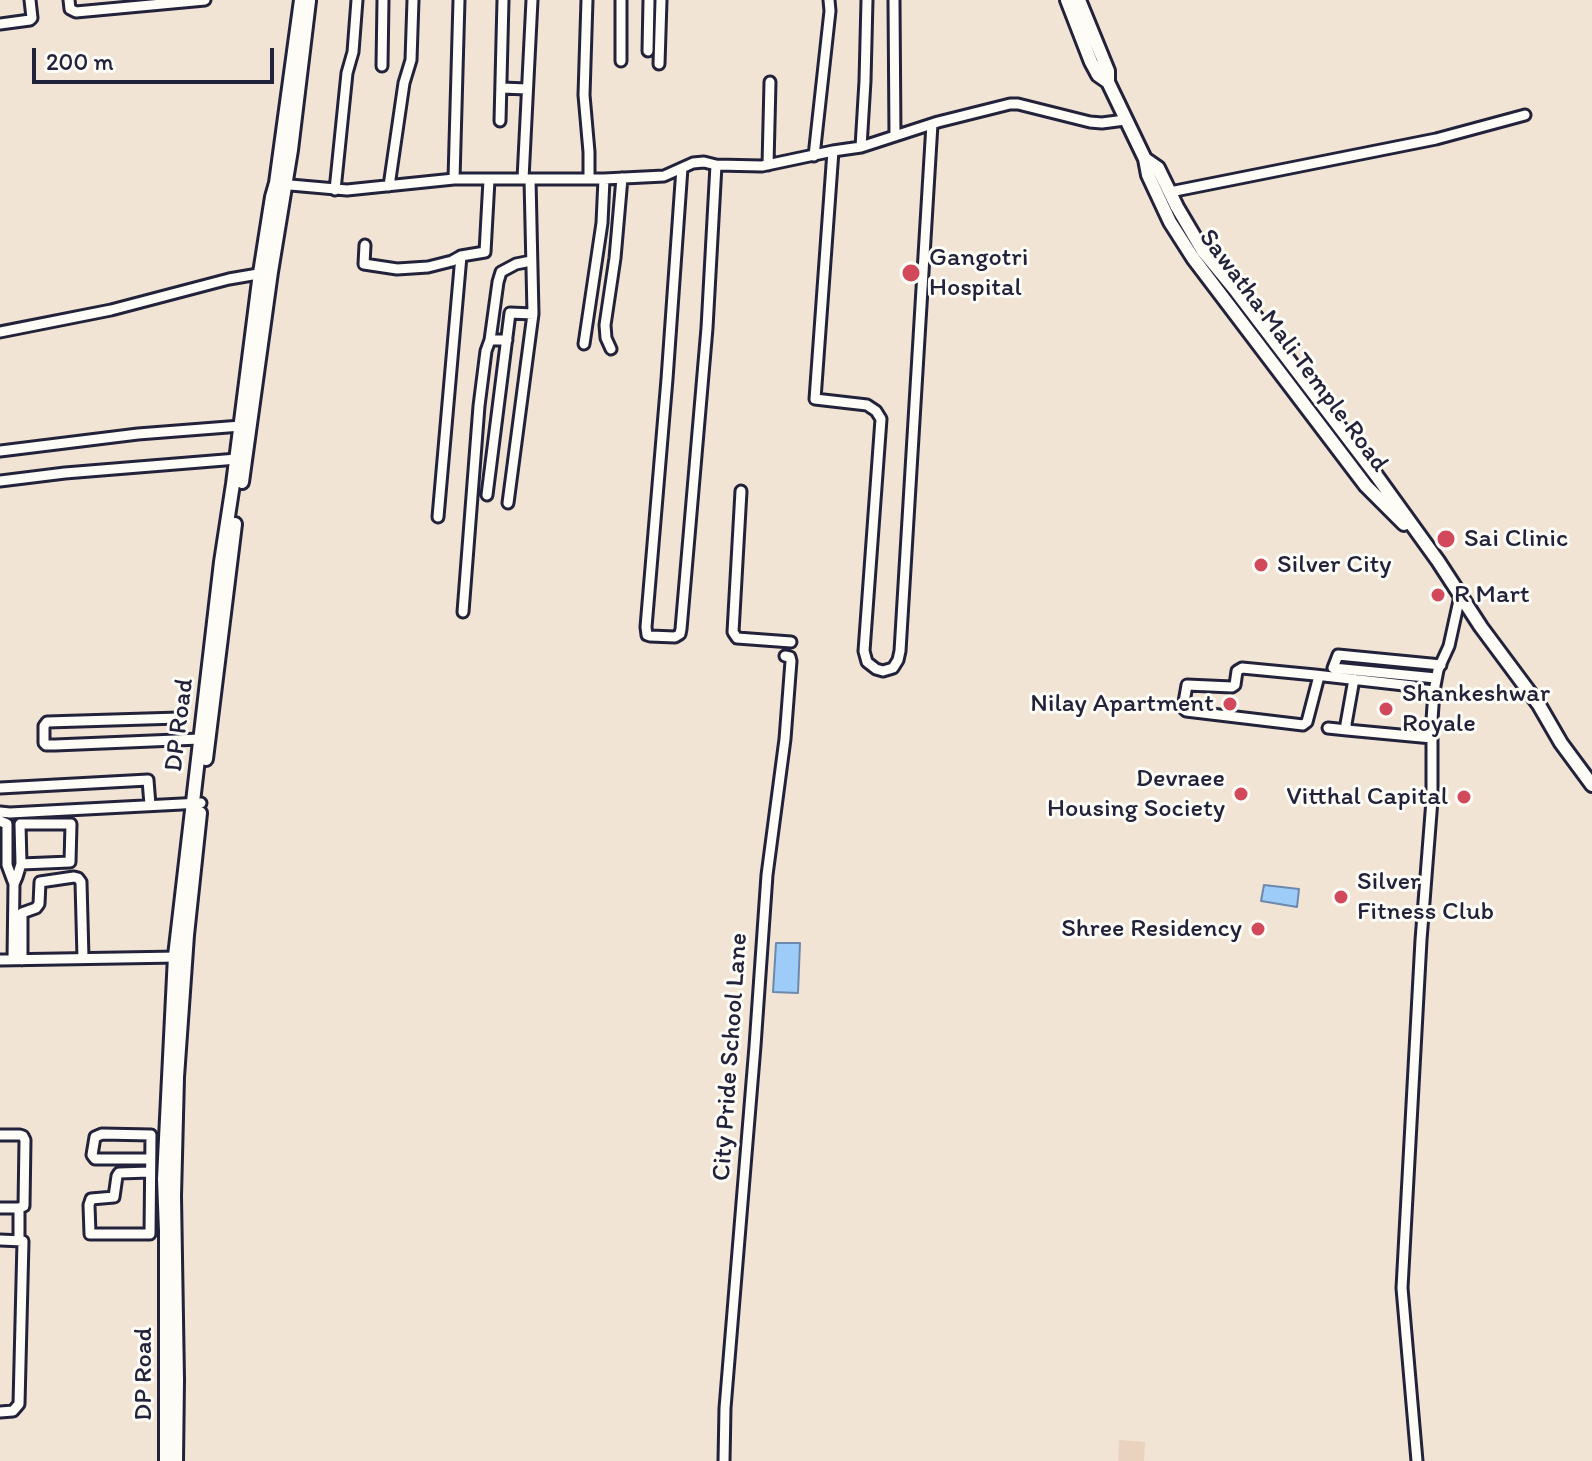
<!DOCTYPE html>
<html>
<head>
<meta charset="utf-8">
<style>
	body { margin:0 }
	#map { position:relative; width:1592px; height:1461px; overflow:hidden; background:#f1e4d5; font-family:Itim,sans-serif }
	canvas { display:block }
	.scale { position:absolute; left:32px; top:48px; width:242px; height:36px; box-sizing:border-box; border:4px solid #22223b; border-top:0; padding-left:10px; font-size:24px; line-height:28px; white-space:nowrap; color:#22223b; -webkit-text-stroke:6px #fdfcf7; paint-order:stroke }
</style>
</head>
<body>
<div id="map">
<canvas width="1592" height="1461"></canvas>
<div class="scale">200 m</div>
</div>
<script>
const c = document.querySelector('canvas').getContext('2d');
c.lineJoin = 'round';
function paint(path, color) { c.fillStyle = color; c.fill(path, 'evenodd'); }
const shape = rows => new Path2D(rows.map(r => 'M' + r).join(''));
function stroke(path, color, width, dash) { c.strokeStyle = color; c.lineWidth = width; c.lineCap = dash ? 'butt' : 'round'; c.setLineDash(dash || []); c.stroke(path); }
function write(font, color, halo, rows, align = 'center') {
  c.font = font + ' Itim,sans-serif'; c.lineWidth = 6; c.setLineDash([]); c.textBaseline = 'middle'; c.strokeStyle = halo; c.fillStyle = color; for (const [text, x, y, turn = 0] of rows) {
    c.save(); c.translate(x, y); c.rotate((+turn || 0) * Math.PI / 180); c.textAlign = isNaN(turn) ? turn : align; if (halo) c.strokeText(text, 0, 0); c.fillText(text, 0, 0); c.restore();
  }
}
paint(shape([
	[1119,1440,1145,1442,1144,1461,1118,1461]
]), '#e9d3be');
const water = shape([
	[1264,885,1299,889,1297,907,1261,901,1264,885],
	[776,943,800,943,798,993,773,992,776,943]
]);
paint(water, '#9dccf8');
stroke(water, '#6c88ac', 2);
const street = shape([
	[69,0,70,9,76,12,205,0],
	[587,0,584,95,589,152,589,179],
	[621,0,621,61],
	[894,0,895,136],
	[0,24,30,20,32,18,30,0],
	[648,51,649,0],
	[659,64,661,0],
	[382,66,383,0],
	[502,88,527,89],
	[500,121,503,0],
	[861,147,865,81,867,0],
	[833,151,815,399,867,405,876,411,881,419,864,651,867,662,876,669,883,671,893,668,898,660,900,651,932,124],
	[814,156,830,11,829,0],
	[768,165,770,82],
	[682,168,667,379,646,627,647,635,650,636,675,637,680,634,681,629,707,328,716,165],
	[454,179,459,0],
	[523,179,532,0],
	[530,179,533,314],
	[279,184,347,190,454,179,604,179,664,176,693,163,704,162,716,165,762,166,833,151,861,147,938,122,1010,104,1018,104,1090,122,1102,123,1125,120],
	[389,186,404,83,411,60,413,0],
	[335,190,347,73,353,52,357,0],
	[1170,192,1436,139,1525,115],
	[365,245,364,264,397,269,428,267,452,261,461,256],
	[0,332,111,310,229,279,264,273],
	[490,340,498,282,501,272,516,264,531,261],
	[584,344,602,223,604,179],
	[611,349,606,338,605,325,615,258,622,178],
	[0,451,138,434,241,426],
	[0,481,65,473,237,459],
	[741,491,733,632,737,638,791,642],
	[487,495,510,313,533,314,508,503],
	[438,517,461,256,485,252,489,180],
	[463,612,479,406,486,351,490,340,507,340],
	[1319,676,1307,722,1303,725,1186,711,1183,708,1187,685,1232,687,1235,685,1237,671,1242,668,1315,675,1413,686,1417,689,1434,691],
	[1436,678,1333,668,1338,655,1441,665],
	[1354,679,1346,724,1347,730,1432,738],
	[179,718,47,722,44,726,44,743,46,745,55,745,200,739],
	[1328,728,1347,730],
	[0,788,148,780,150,805],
	[0,812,10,813,201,803],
	[0,821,7,824,7,865,14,884],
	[13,959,14,884,17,877,21,864,20,824,71,824,70,862,21,864],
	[0,960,178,957],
	[22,960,22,913,36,908,39,904,40,882,74,877,78,878,81,882,83,958],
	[0,1135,20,1135,23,1136,25,1140,24,1206,19,1208,0,1208],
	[150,1172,119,1173,117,1176,114,1197,91,1199,89,1205,90,1234,150,1234,151,1135,102,1134,95,1137,92,1155,95,1159,150,1159],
	[0,1240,23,1241,19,1404,13,1411,0,1412],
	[19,1241,19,1208],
	[724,1461,725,1408,755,1046,767,875,785,739,791,661,790,657,785,656],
	[1417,1461,1402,1288,1421,940,1432,800,1432,720,1434,691,1438,670,1449,646,1460,596]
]);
const secondary = shape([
	[1067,0,1091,62,1098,75,1108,82],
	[1079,0,1108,71,1108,82,1145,159,1148,175,1170,222,1193,258,1366,486,1404,524],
	[1145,159,1158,168,1177,207,1203,251,1236,291,1376,475,1438,561,1481,627,1539,705,1561,743,1592,785],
	[242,482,271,272,291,150,309,1],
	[206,759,235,524],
	[166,1461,166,1231,164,1179,175,956,221,562,233,484,260,273,272,197,276,183,301,0],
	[176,1461,177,1380,174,1196,177,1077,187,935,200,813]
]);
stroke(street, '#22223b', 15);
stroke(secondary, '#22223b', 18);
stroke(street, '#fdfcf7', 9);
stroke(secondary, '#fdfcf7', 12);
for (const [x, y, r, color] of [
	[911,273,10,"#d1495b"],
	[1446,539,10,"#d1495b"],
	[1261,565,8,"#d1495b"],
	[1438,595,8,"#d1495b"],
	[1230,704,8,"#d1495b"],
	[1386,709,8,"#d1495b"],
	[1241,794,8,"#d1495b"],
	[1464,797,8,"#d1495b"],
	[1341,897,8,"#d1495b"],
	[1258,929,8,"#d1495b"]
]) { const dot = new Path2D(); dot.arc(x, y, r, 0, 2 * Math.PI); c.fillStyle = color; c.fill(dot); stroke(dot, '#fdfcf7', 3); }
write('26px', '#22223b', '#fdfcf7', [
	["Gangotri",929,258],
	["Hospital",929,288],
	["Sai Clinic",1464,539],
	["Silver City",1277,565],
	["R Mart",1454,595],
	["Shankeshwar",1402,694],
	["Royale",1402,724],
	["Nilay Apartment",1214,704,"right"],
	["Devraee",1225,779,"right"],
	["Housing Society",1225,809,"right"],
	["Vitthal Capital",1448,797,"right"],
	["Silver",1357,882],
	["Fitness Club",1357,912],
	["Shree Residency",1242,929,"right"]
], 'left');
write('26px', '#22223b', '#fdfcf7', [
	["Sawatha Mali Temple Road",1293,351,53],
	["DP Road",180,725,-83],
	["City Pride School Lane",731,1057,-86],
	["DP Road",144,1374,-90]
]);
</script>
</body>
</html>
